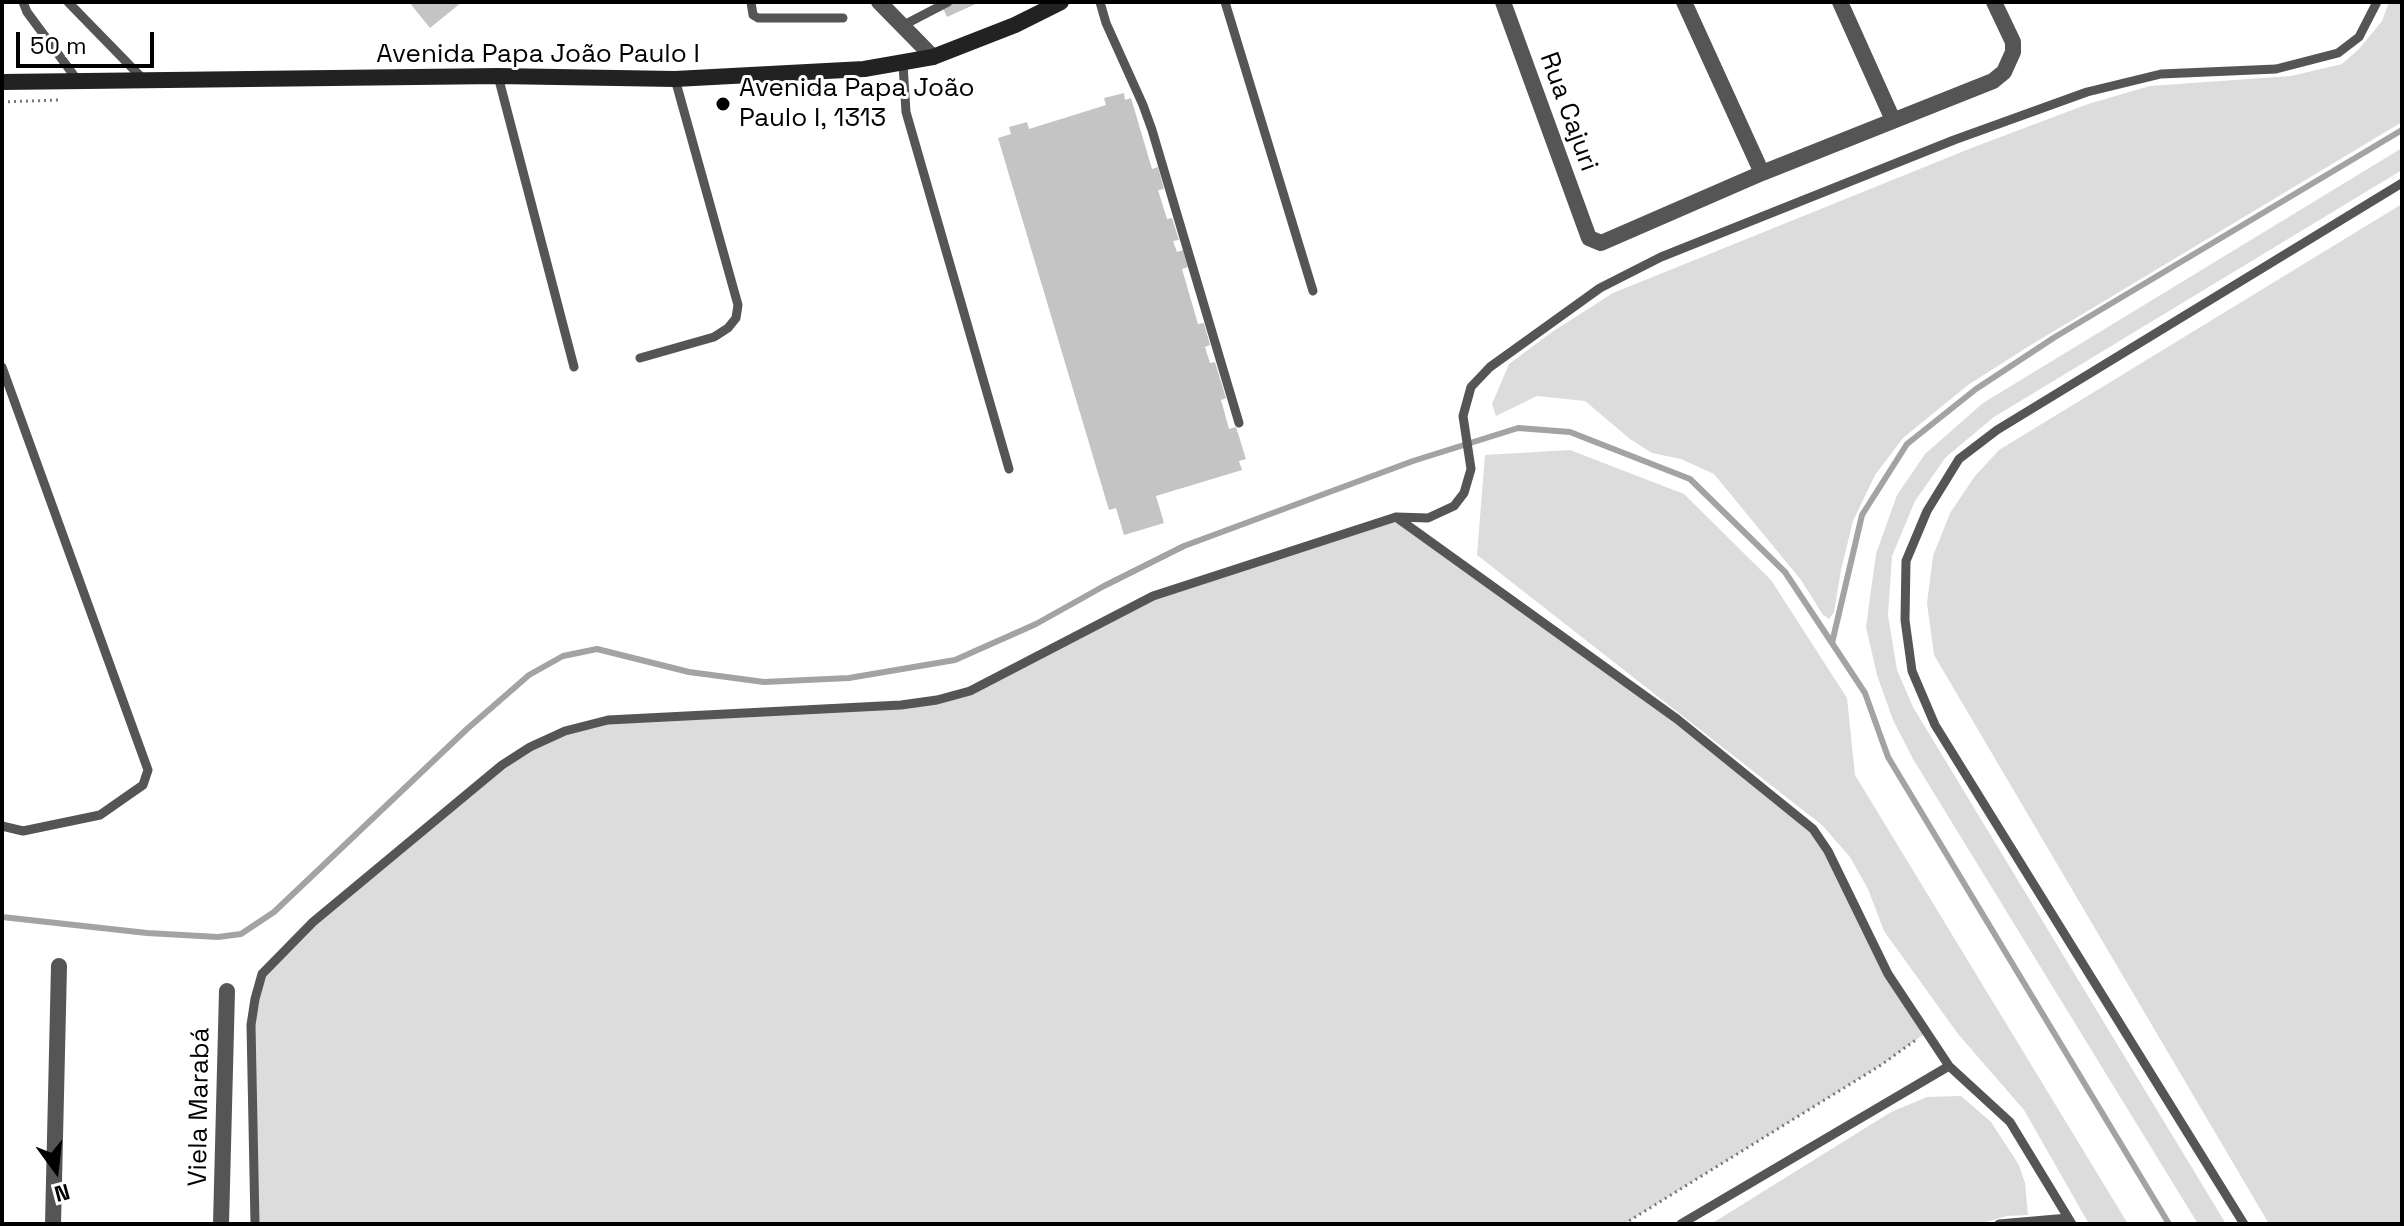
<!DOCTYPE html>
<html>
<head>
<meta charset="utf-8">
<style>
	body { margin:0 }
	#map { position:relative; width:2404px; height:1226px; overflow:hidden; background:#fff; font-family:"Space Grotesk",sans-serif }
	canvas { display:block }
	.frame { position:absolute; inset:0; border:4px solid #000; pointer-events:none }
	.north { position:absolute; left:16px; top:1130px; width:80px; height:80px; -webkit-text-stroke:6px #fff; paint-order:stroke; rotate:165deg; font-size:22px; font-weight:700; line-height:32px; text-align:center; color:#000 }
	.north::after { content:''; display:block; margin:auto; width:28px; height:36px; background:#000; clip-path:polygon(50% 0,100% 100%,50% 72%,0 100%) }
	.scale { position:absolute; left:16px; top:32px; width:138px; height:36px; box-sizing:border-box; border:4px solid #000; border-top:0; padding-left:10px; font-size:24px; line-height:28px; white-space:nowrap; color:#000; -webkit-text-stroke:6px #fff; paint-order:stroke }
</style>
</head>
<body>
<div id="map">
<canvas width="2404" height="1226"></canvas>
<div class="frame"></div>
<div class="north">N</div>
<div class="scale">50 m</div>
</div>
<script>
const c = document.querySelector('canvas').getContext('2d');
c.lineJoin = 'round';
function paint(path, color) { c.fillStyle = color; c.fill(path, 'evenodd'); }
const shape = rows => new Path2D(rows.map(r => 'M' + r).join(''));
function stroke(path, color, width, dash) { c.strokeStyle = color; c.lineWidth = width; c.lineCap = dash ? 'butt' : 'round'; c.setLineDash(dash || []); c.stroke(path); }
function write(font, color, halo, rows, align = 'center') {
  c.font = font + ' "Space Grotesk",sans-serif'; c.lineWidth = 6; c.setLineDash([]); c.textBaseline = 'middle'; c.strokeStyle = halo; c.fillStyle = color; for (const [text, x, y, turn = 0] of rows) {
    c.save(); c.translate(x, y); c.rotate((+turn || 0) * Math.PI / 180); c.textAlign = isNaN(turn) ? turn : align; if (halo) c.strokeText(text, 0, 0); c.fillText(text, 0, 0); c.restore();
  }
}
paint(shape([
	[2389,2,2402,2,2402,122,2026,348,1968,385,1903,438,1875,475,1853,521,1841,570,1834,612,1829,619,1823,615,1801,580,1714,474,1681,459,1652,453,1630,439,1585,401,1537,396,1496,416,1492,404,1509,364,1552,332,1613,293,1974,147,2088,104,2150,86,2291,76,2342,64,2359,49,2382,21],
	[2402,148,2402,170,1994,417,1946,457,1915,501,1892,556,1888,615,1897,670,1913,707,2226,1224,2198,1224,1913,759,1893,720,1877,675,1866,627,1876,554,1897,495,1925,454,1983,403],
	[2402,204,2402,1224,2269,1224,1934,655,1927,603,1933,556,1950,513,1975,476,1999,450],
	[1570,450,1684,494,1771,580,1847,698,1855,775,2128,1224,2089,1224,2024,1110,1958,1034,1884,931,1868,889,1850,857,1822,825,1477,555,1485,455],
	[1396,517,1677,719,1813,829,1888,974,1927,1032,1881,1065,1624,1224,255,1224,251,1025,262,974,280,953,519,754,588,725,901,705,970,691,1153,596],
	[1961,1096,1991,1122,2019,1165,2025,1183,2028,1215,2007,1216,1979,1224,1711,1224,1891,1112,1927,1097]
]), '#dcdcdc');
stroke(shape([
	[1832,643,1862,515,1907,444,1976,389,2055,337,2402,130],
	[2,917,147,933,218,937,241,934,274,912,467,729,529,675,563,656,597,649,689,672,764,682,849,678,955,660,1036,624,1104,586,1184,546,1413,461,1518,428,1570,432,1690,479,1785,572,1865,693,1888,757,2169,1224]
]), '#a3a3a3', 6);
paint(shape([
	[409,2,462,2,430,28],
	[940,2,980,2,947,17],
	[1124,93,1125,100,1131,98,1152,169,1158,167,1164,189,1158,190,1167,219,1172,218,1179,240,1173,241,1177,252,1183,250,1188,267,1182,269,1198,324,1204,323,1210,345,1205,347,1210,363,1215,362,1226,398,1221,400,1229,429,1236,427,1246,459,1239,461,1242,470,1156,496,1164,523,1124,535,1116,508,1109,510,998,138,1011,134,1009,127,1027,122,1029,129,1106,105,1104,98]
]), '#c4c4c4');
stroke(shape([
	[806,91,826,90],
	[2,102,58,100],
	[1624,1224,1881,1065,1917,1039]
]), '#777', 3, [2, 4]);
stroke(shape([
	[23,2,27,12,78,81],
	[68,2,144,80],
	[751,2,753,15,758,18,843,18],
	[1100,2,1106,23,1143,105,1152,130,1239,423],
	[1225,2,1313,291],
	[902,26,948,2],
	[903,64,906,112,1009,469],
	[498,76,574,367],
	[640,358,714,337,728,328,736,318,738,305,675,79],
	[2,367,148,770,143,785,100,815,23,831,2,826],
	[1396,517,1677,719,1813,829,1828,851,1888,974,1949,1066,2010,1122,2072,1224],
	[255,1224,251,1025,255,999,262,974,313,922,502,765,530,747,565,731,608,720,901,705,937,700,970,691,1153,596,1396,517,1428,518,1454,506,1464,493,1471,469,1463,416,1471,387,1490,367,1600,288,1661,257,1954,140,2087,92,2161,74,2276,69,2338,53,2359,37,2377,2],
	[1681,1224,1949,1066],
	[1999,1224,2068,1218],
	[2244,1224,1935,725,1912,671,1905,620,1906,561,1927,511,1959,459,1997,430,2402,183]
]), '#555', 9);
stroke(shape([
	[1503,2,1589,238,1601,243,1762,173,1993,81,2004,72,2013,52,2013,42,1994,2],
	[1684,2,1762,173],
	[1840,2,1893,120],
	[53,1224,59,966],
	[221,1224,227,991]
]), '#555', 16);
stroke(shape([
	[879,2,933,57]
]), '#555', 16);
stroke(shape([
	[2,82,498,76,675,79,864,69,933,57,1015,25,1061,2]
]), '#222', 16);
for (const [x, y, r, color] of [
	[723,104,8,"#000"]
]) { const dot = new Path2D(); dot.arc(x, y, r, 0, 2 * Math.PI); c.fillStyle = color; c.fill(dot); stroke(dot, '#fff', 3); }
write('26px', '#000', '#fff', [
	["Avenida Papa João Paulo I",538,55],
	["Rua Cajuri",1568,112,70],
	["Viela Marabá",200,1107,-89]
]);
write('26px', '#000', '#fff', [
	["Avenida Papa João",739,89],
	["Paulo I, 1313",739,119]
], 'left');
</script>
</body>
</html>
